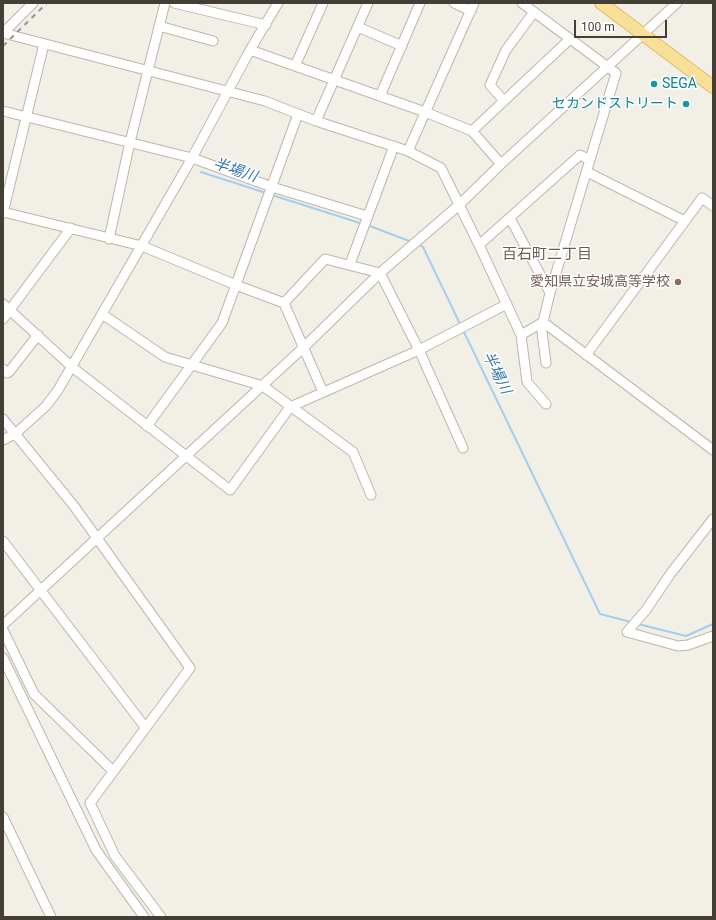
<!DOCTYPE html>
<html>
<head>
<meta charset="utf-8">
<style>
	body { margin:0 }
	#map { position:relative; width:716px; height:920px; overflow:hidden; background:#f2efe6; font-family:Roboto,sans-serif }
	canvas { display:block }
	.frame { position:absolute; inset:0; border:4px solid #443f36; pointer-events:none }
	.scale { position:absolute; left:574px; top:20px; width:93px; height:18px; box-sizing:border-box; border:2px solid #443f36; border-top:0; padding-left:5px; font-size:12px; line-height:14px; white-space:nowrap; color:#443f36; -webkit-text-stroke:3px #fff; paint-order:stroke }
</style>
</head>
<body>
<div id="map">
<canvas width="716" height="920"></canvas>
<div class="frame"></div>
<div class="scale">100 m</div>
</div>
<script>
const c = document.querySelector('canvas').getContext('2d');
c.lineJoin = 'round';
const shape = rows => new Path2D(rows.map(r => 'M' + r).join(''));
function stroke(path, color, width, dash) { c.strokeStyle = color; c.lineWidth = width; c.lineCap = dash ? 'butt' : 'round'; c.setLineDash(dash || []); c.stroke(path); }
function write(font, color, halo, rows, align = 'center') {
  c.font = font + ' Roboto,"Noto Sans JP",sans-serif'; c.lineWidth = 3; c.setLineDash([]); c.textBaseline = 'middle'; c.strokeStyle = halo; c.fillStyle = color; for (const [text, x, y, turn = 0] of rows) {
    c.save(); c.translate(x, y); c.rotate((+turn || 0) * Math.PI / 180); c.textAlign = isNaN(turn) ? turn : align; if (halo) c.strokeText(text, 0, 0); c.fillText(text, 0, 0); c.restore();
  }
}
stroke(shape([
	[201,172,266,193],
	[272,195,363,224],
	[367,225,412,242],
	[418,244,423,247,461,326],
	[463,330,600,614,631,622],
	[638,624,686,636,713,624]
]), '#a5cdec', 2);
const minor = shape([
	[174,3,266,25],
	[454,3,471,11],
	[159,26,213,41],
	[358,27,402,46],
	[3,33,265,101,316,121,408,151,441,168,479,245,521,335,527,382,546,404],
	[3,33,33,3],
	[250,50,425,112,472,131,501,164],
	[295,66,323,3],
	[380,96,420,3],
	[504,101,490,85,506,50,534,12],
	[3,111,192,158,272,187,367,216],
	[316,121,368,3],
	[472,131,570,39],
	[408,151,474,3],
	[587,172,685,221],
	[3,212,142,246,236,285,284,303,323,392],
	[3,213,44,44],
	[510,218,550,293],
	[109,239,130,142,165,3],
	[479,245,580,155,590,160],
	[350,264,394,146],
	[284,303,325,259,380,273,419,350,463,448],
	[3,304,72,367,230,490,290,407,419,350,507,304],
	[102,314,165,357,263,386,353,452,371,495],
	[3,319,71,228],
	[543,322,713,450],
	[541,324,546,363],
	[521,335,543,322,550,293,616,73,522,3],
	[586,355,702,198,713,206],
	[3,369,7,373,9,372,38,335],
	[3,419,74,506,190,668,90,803,115,856,161,917],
	[147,426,222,323,298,114],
	[3,440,15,434,46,406,58,390,192,158,250,50,278,3],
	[713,519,671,573,646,610,627,632,678,646,688,645,713,636],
	[3,541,145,727],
	[3,625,304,347,380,273,459,205,501,164,677,3],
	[3,630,34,694,113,771],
	[3,658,96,850,144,917],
	[3,817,51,917]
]);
const major = shape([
	[601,3,713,87]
]);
stroke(minor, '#bdb7a9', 11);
stroke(major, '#ddbd69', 14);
stroke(minor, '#fff', 9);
stroke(major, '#f9e098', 12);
stroke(shape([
	[3,46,47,3]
]), '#959595', 2, [5, 5]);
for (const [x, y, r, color] of [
	[654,84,4,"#0f9aa8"],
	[686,104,4,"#0f9aa8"],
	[678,282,4,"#8d6e63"]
]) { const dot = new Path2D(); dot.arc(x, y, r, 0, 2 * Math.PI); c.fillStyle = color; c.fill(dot); stroke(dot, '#fff', 1.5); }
write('14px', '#0d838f', '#fff', [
	["SEGA",662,84],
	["セカンドストリート",678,104,"right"]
], 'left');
write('14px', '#785e54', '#fff', [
	["愛知県立安城高等学校",670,282]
], 'right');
write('italic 15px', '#3576ab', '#fff', [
	["半場川",235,171,18],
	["半場川",496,373,64]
]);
write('15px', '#675d4d', '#fff', [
	["百石町二丁目",547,255]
]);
</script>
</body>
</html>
